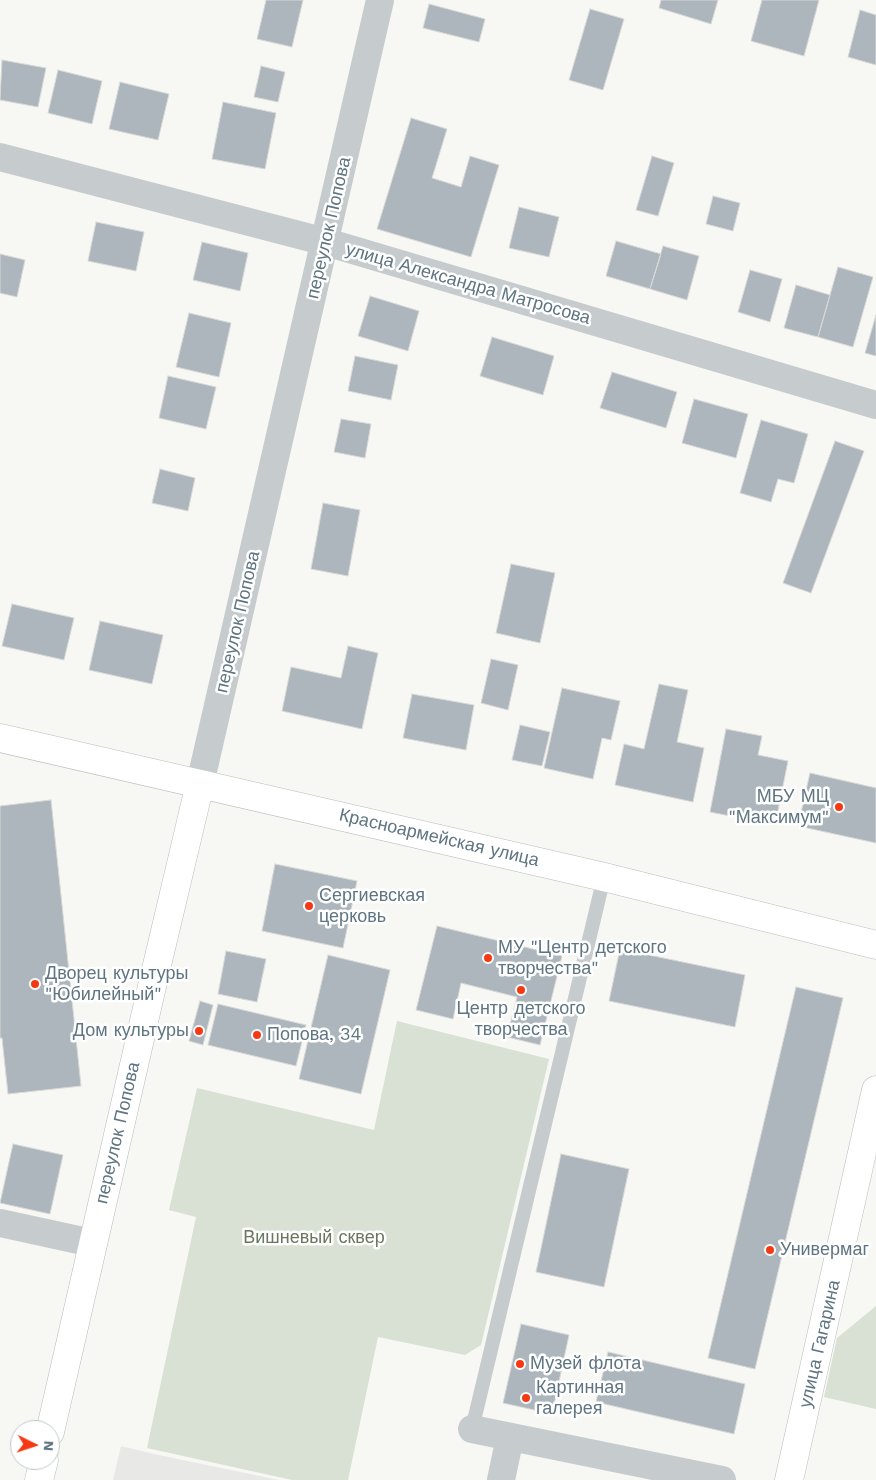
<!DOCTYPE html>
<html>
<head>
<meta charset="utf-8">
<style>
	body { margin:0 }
	#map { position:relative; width:876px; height:1480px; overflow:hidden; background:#f7f7f3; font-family:"Work Sans",sans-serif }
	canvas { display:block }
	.north { position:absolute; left:10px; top:1420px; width:50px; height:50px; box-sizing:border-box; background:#fff; border:1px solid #bfc8cd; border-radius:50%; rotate:94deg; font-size:14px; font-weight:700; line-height:20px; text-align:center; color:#5f7582 }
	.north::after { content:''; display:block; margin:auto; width:18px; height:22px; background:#f53915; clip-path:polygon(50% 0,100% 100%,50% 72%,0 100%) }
</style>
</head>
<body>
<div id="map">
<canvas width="876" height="1480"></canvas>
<div class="north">N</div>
</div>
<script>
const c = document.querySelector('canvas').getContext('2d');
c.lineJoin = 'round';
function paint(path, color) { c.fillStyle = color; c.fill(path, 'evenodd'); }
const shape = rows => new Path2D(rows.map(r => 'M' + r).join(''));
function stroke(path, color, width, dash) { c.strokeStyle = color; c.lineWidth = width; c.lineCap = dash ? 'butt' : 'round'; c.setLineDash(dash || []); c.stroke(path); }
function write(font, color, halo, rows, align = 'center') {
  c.font = font + ' "Work Sans",sans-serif'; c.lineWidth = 5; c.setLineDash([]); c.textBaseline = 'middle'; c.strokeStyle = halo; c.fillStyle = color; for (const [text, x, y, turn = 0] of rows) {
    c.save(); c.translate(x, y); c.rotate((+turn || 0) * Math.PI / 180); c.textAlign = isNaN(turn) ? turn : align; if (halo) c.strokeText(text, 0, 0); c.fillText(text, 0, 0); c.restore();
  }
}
paint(shape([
	[121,1446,154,1454,279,1480,113,1480]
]), '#e8e9e7');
paint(shape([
	[397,1021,549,1059,481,1345,465,1355,378,1337,348,1480,292,1480,147,1448,196,1217,169,1210,197,1088,374,1130],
	[876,1306,876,1409,824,1397,837,1338]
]), '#d9e0d4');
const building = shape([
	[266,0,303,0,292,47,257,39,266,0],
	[661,0,718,0,711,24,659,8,661,0],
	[762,0,819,0,804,56,751,41,762,0],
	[429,4,485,19,479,42,423,28,429,4],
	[590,9,624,19,603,90,569,80,590,9],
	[860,10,876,15,876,65,848,57,860,10],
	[2,60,46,68,38,107,0,100,2,60],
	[261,66,285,72,278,102,254,97,261,66],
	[58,70,102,81,92,124,48,113,58,70],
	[120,82,169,94,158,140,109,129,120,82],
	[223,102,276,113,265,169,212,159,223,102],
	[411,118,447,129,432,178,461,187,470,156,499,165,471,257,377,229,411,118],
	[652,156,674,163,658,216,636,210,652,156],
	[713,196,740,203,733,231,706,224,713,196],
	[519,207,559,217,549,257,509,248,519,207],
	[96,222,144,232,136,271,88,261,96,222],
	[616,241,661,254,650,289,606,276,616,241],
	[202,242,248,253,240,291,193,280,202,242],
	[663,246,699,256,687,300,650,289,663,246],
	[0,254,25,260,17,297,0,293,0,254],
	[838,267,873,277,853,347,818,337,838,267],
	[750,270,782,279,770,322,738,312,750,270],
	[796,285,830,295,818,337,784,328,796,285],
	[370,296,419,311,408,351,358,336,370,296],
	[189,313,231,323,219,377,176,367,189,313],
	[876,315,876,356,865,353,876,315],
	[492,337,554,356,543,395,480,376,492,337],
	[355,356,398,365,391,400,348,391,355,356],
	[612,372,677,392,666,428,600,408,612,372],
	[168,376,216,387,206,429,159,418,168,376],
	[694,399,748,414,736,458,682,443,694,399],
	[341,419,371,424,365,458,334,452,341,419],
	[761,420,808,434,794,483,778,479,771,502,740,493,761,420],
	[835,441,864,451,811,593,783,583,835,441],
	[160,469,195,478,188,511,152,503,160,469],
	[323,503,360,510,348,576,311,569,323,503],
	[511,564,555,573,540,643,496,633,511,564],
	[12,604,74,618,64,660,2,646,12,604],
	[100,621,163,635,152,684,89,670,100,621],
	[348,646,378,653,362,729,282,711,291,667,341,678,348,646],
	[491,659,518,665,508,710,481,703,491,659],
	[659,684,688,690,677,742,704,748,693,802,615,785,624,744,644,749,659,684],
	[562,688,620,701,611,740,602,738,593,779,544,768,562,688],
	[412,694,474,705,466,750,403,738,412,694],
	[520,725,550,732,542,766,512,760,520,725],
	[726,729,762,736,758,755,788,761,775,825,710,812,726,729],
	[810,773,876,788,876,843,798,826,810,773],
	[51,800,81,1086,8,1094,2,1038,0,1038,0,806,51,800],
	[275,864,357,881,343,948,262,931,275,864],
	[437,926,562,956,540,1045,507,1037,517,997,461,983,453,1019,416,1010,437,926],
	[620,949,745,975,735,1027,609,1001,620,949],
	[226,951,266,959,257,1002,218,994,226,951],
	[328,955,390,970,361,1094,299,1079,328,955],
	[796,987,843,998,755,1369,708,1358,796,987],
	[200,1001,213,1005,203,1045,189,1041,200,1001],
	[218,1004,306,1025,296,1066,208,1045,218,1004],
	[13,1144,63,1155,50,1214,0,1203,13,1144],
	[561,1154,629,1169,604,1287,536,1272,561,1154],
	[521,1324,569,1335,552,1414,503,1403,521,1324],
	[608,1352,745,1384,734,1434,596,1402,608,1352]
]);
paint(building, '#acb6bc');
stroke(building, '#d9d8d6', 1);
const secondary = shape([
	[0,738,604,877,876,945],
	[50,1432,153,982,200,784],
	[39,1480,44,1460],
	[789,1480,876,1090]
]);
stroke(secondary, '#b8bec2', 29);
stroke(shape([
	[472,1429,604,877]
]), '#c6cbce', 14);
stroke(shape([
	[0,157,326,242,876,405],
	[200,784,380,0],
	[0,1223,92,1243],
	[472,1429,722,1480],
	[501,1480,510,1437]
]), '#c6cbce', 28);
stroke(secondary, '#fff', 28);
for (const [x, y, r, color] of [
	[839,807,5,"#f53915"],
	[309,906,5,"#f53915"],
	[488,958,5,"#f53915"],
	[35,984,5,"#f53915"],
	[521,990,5,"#f53915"],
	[199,1031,5,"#f53915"],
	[257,1035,5,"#f53915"],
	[770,1250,5,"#f53915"],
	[520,1364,5,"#f53915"],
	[526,1398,5,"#f53915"]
]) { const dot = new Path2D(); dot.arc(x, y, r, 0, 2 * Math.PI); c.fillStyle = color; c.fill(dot); stroke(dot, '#fff', 2); }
write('18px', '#5f7582', '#fff', [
	["переулок Попова",329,228,-77],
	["улица Александра Матросова",468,284,16],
	["переулок Попова",238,622,-77],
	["Красноармейская улица",439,838,13],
	["переулок Попова",118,1133,-77],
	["улица Гагарина",820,1344,-77]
]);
write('18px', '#5f7582', '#fff', [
	["МБУ МЦ",829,797,"right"],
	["\"Максимум\"",829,818,"right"],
	["Сергиевская",319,896],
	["церковь",319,917],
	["МУ \"Центр детского",498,948],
	["творчества\"",498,969],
	["Дворец культуры",45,974],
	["\"Юбилейный\"",45,995],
	["Центр детского",521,1009,"center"],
	["творчества",521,1030,"center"],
	["Дом культуры",189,1031,"right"],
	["Попова, 34",267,1035],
	["Универмаг",780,1250],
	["Музей флота",530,1364],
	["Картинная",536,1388],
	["галерея",536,1409]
], 'left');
write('18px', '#66795e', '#fff', [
	["Вишневый сквер",314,1238]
]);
</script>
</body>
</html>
